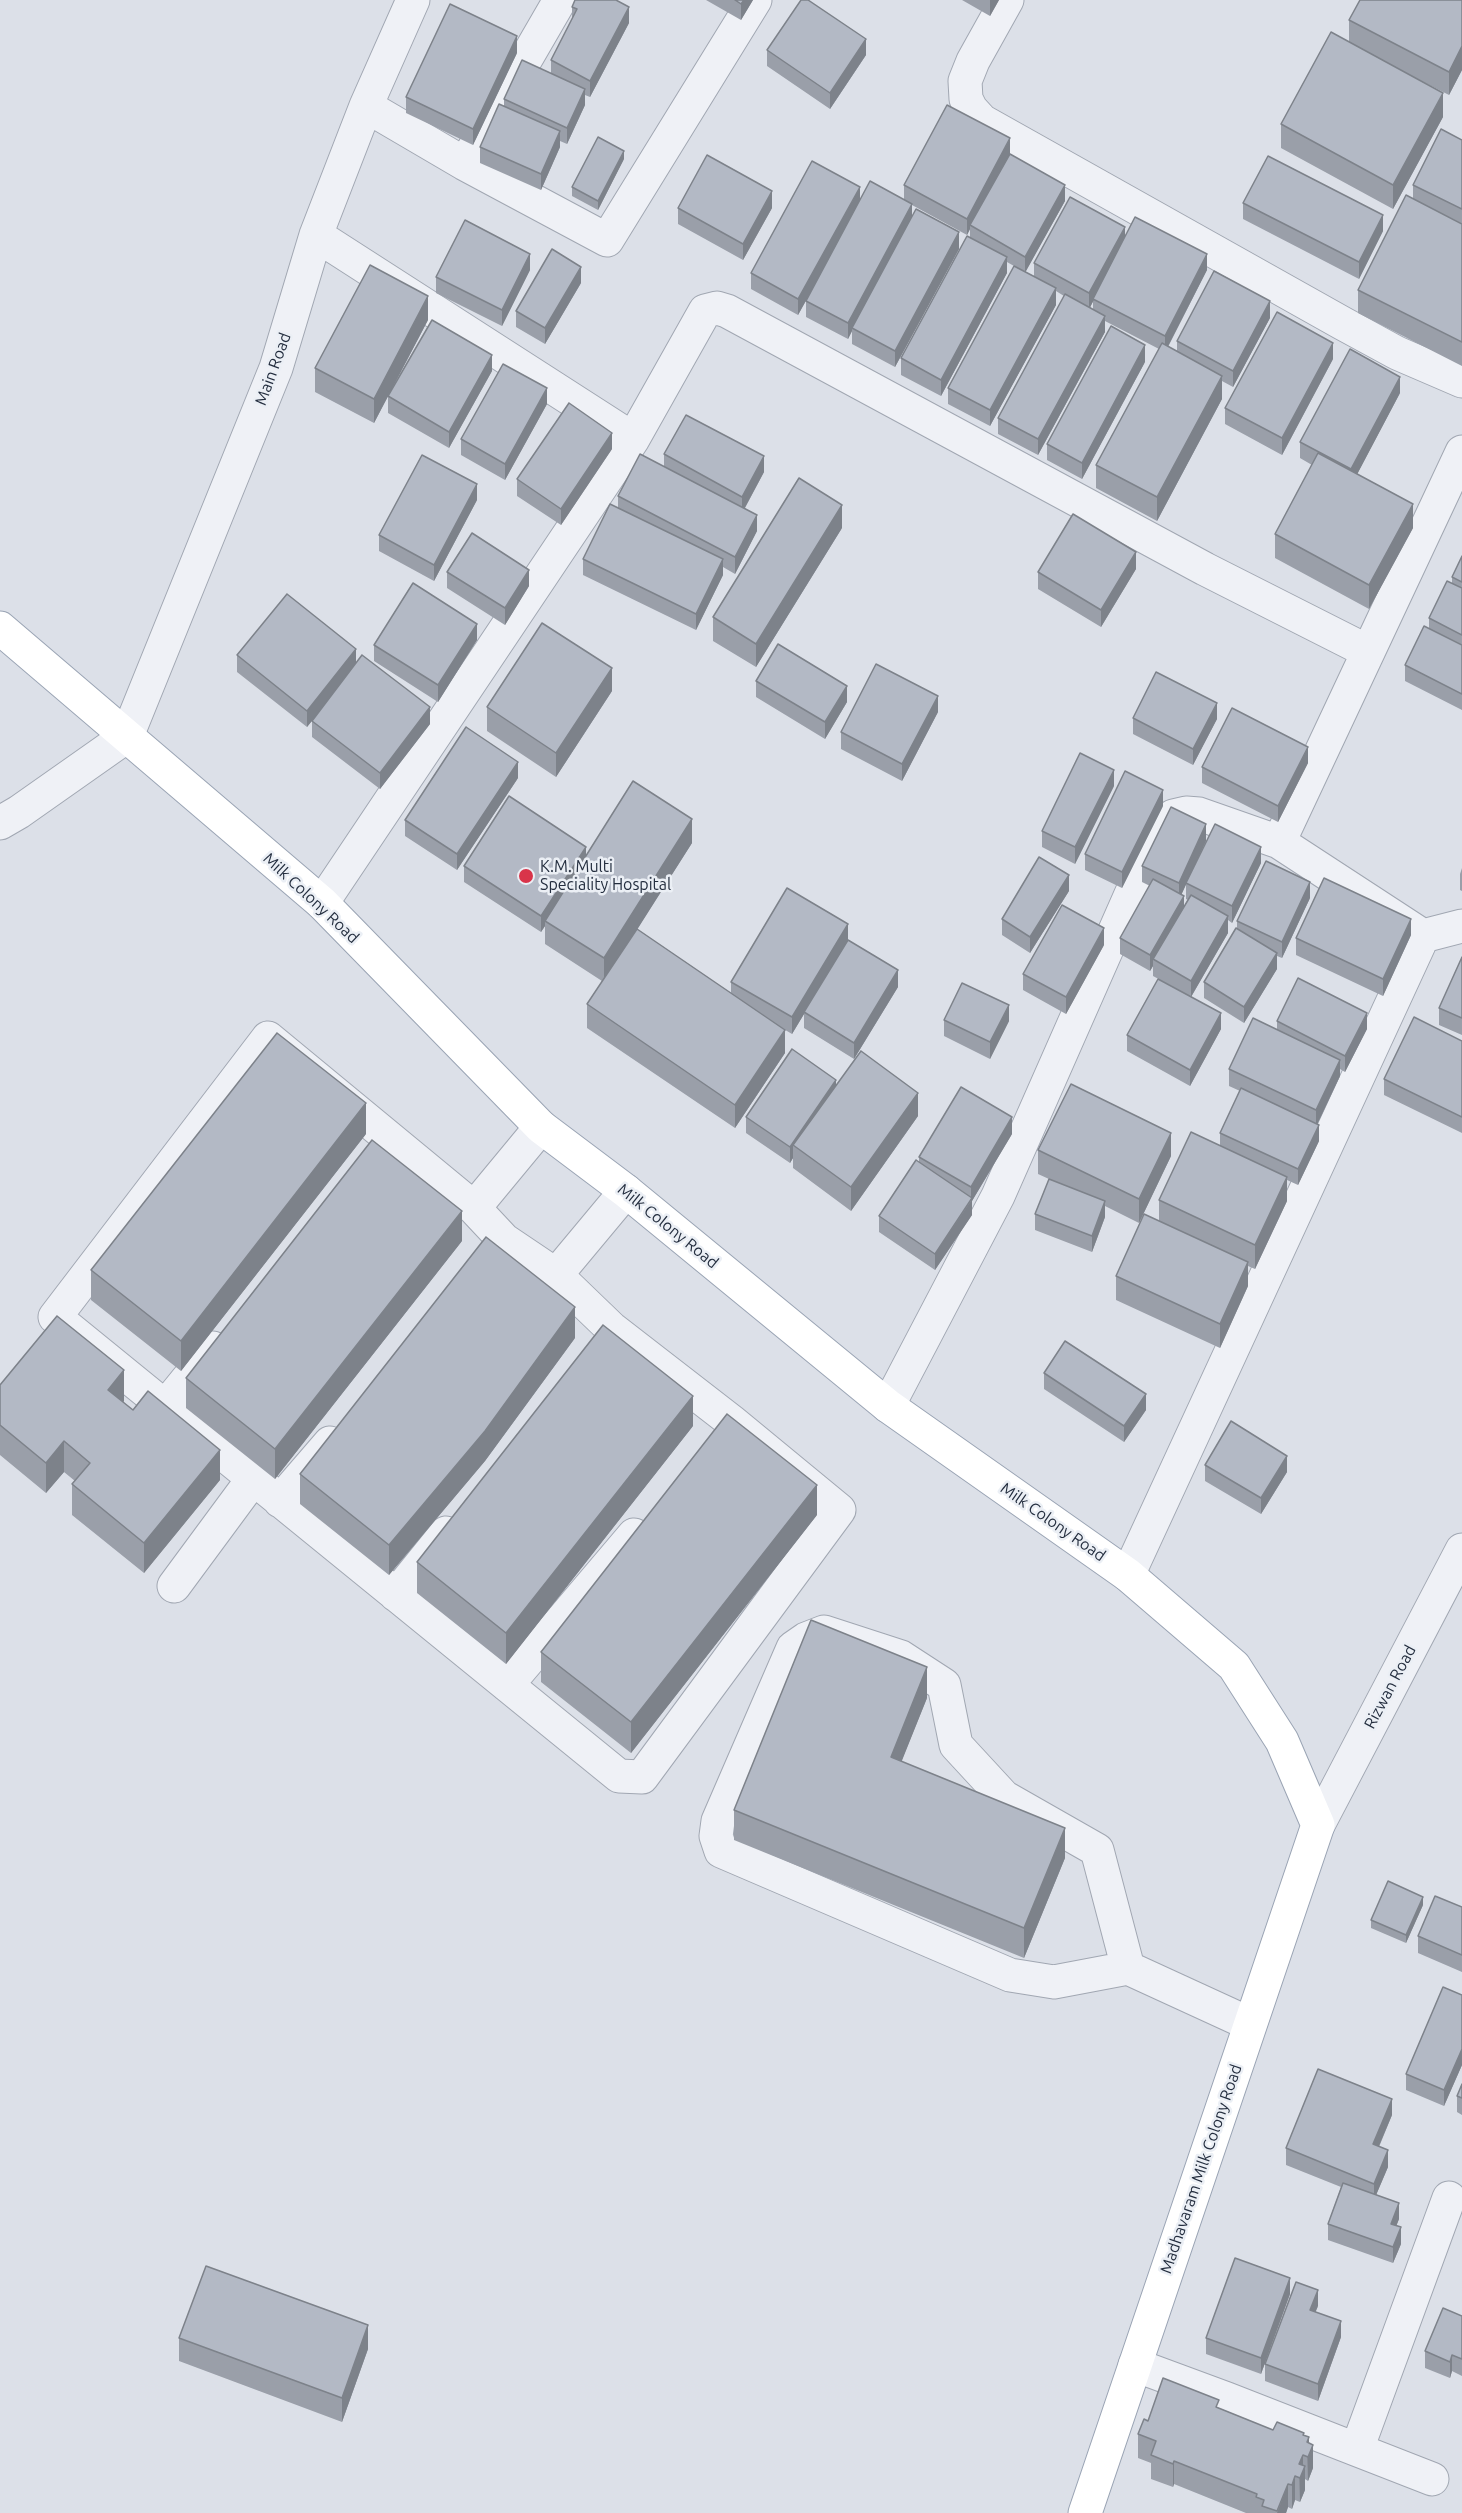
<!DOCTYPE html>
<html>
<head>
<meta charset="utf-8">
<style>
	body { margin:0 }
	canvas { display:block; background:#dce0e8 }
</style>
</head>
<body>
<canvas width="1462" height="2513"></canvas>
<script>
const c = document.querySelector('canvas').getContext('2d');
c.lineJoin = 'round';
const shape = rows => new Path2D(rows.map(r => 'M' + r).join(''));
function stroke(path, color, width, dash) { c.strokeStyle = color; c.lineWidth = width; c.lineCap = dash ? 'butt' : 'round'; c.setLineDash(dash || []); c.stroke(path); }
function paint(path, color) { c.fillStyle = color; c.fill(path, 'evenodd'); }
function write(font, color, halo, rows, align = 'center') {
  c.font = font + ' Ubuntu,sans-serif'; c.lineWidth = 5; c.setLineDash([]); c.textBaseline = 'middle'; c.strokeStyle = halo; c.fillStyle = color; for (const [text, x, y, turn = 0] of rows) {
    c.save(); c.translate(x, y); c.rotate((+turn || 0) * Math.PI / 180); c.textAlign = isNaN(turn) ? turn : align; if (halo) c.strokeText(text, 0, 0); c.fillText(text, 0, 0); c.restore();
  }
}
const minor = shape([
	[1007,0,973,61,965,81,966,99,971,109,982,121,1342,323,1397,353,1462,381],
	[366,106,465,164,607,240,755,0],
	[465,164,560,0],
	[316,235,633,439],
	[0,823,19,812,127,736,276,368,316,235,366,106,413,0],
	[1279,842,1462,452],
	[322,903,633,439,705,311,717,308,727,311,1205,569,1367,651],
	[268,1038,474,1208,504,1240,556,1275,611,1328,731,1421,839,1510,642,1777,619,1776,55,1317,268,1038],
	[474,1208,541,1127],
	[556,1275,626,1191],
	[888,1406,998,1196,1162,824,1173,816,1186,813,1199,814,1279,842,1423,936],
	[165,1407,213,1348],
	[280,1501,330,1443],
	[1128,1575,1423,936,1462,926],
	[174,1586,253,1479],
	[396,1595,446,1533],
	[507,1685,634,1535],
	[1318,1825,1462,1550],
	[1128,1968,1097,1850,1004,1797,956,1745,944,1685,901,1657,824,1632,806,1639,793,1648,718,1821,716,1836,721,1851,1010,1975,1054,1982,1128,1968,1250,2024],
	[1135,2365,1227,2399,1432,2479],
	[1357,2449,1449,2198]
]);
const major = shape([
	[0,628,322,903,541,1127,626,1191,888,1406,1128,1575,1234,1666,1282,1741,1318,1825,1085,2513]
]);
stroke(minor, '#a1a7b2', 35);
stroke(major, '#9aa4b4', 35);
stroke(minor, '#eff1f6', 33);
stroke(major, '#fff', 33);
paint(shape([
	[706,0,753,0,741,20],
	[962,0,999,0,990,16],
	[1462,0,1462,70,1449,95,1402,71,1443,117,1393,209,1281,148,1281,124,1349,42,1349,20],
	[572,7,629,23,590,97,585,95,585,105,567,144,560,141,560,147,541,190,480,163,480,147,504,106,504,99,551,73,551,60,572,20],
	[767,50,866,55,830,109,767,66],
	[517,53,473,145,406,113,406,97],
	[1462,140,1462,366,1358,313,1358,290,1413,199,1413,185],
	[1010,154,1065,201,1025,272,1034,276,1034,263,1125,237,1207,270,1168,347,1177,351,1177,341,1270,318,1233,387,1222,381,1222,399,1157,521,1096,488,1096,465,1159,349,1105,321,1105,332,1038,455,998,434,998,418,1064,296,1056,291,1056,305,990,426,948,404,948,388,1014,266,1007,262,1007,273,941,396,901,375,901,358,970,237,970,229,967,235,912,205,912,217,959,249,895,367,852,344,852,331,848,339,806,317,806,301,812,290,798,315,751,289,751,273,860,201,904,199,904,185],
	[1093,301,1093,310,1090,308],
	[624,159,598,210,572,196,572,187],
	[1243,203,1383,231,1359,279,1243,219],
	[678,208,772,208,743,260,678,224],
	[530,270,502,326,436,293,436,277],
	[581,283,545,344,516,327,516,311],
	[428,320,374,423,315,392,315,368],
	[1333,359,1282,455,1225,424,1225,408],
	[1145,362,1082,479,1047,460,1047,444],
	[492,371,449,448,388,413,388,396],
	[1400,393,1357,474,1413,528,1369,609,1275,558,1275,534,1312,465,1300,458,1300,442],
	[547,404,505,480,461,455,461,439],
	[612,449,561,525,517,496,517,479],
	[664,454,764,472,745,508,757,531,735,574,723,567,723,575,696,630,583,575,583,559,618,508,618,496,664,467],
	[477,500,434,581,379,551,379,535],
	[842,528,756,667,713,641,713,617],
	[1462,556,1462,710,1405,681,1405,665,1429,628,1429,618,1452,583,1452,577],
	[1136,569,1101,627,1038,589,1038,572],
	[447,572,529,586,505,625,447,588],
	[477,640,438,702,374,661,374,645],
	[237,655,356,662,430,724,380,789,312,737,312,721,316,716,307,727,237,672],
	[756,681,847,702,825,739,756,697],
	[612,691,556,777,487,731,487,707],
	[938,712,902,781,841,749,841,732],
	[1133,718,1217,719,1193,765,1133,734],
	[1308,763,1278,822,1202,783,1202,767],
	[518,778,457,870,405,836,405,820],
	[1114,786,1075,864,1042,847,1042,831],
	[1163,806,1122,888,1085,870,1085,854],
	[1206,841,1195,864,1261,863,1232,923,1228,920,1228,933,1191,997,1221,1029,1190,1086,1127,1051,1127,1035,1177,989,1153,976,1153,966,1150,971,1120,954,1120,938,1150,886,1142,882,1142,866],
	[1186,884,1186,899,1188,900,1184,907,1181,895],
	[692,843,637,929,731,993,731,982,848,940,898,987,854,1059,804,1028,804,1014,792,1034,782,1028,785,1053,735,1128,587,1028,587,1004,602,981,545,944,545,926,541,932,464,882,464,866,586,856],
	[1462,868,1462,891,1460,890,1460,874],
	[1069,891,1030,953,1002,935,1002,919],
	[1310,898,1282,958,1277,956,1277,969,1244,1023,1204,998,1204,982,1237,929,1237,921],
	[1411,935,1383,996,1296,955,1296,938],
	[1104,945,1066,1014,1023,990,1023,974],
	[1462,957,1462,1035,1439,1025,1439,1008],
	[944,1020,1009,1021,990,1059,944,1036],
	[1277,1021,1367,1029,1345,1072,1340,1069,1340,1076,1317,1124,1319,1141,1298,1185,1287,1180,1287,1201,1255,1269,1248,1266,1248,1286,1220,1348,1116,1300,1116,1276,1159,1221,1159,1200,1220,1146,1220,1133,1240,1091,1229,1086,1229,1069,1277,1029],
	[1462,1041,1462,1133,1384,1095,1384,1079],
	[836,1086,918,1116,851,1211,793,1168,793,1158,790,1163,746,1133,746,1117],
	[366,1134,181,1371,91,1300,91,1270],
	[1012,1134,972,1201,972,1215,935,1270,879,1232,879,1216,919,1163,919,1157],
	[1038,1150,1171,1156,1139,1223,1105,1206,1105,1217,1092,1252,1035,1230,1035,1214,1049,1179,1038,1174],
	[462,1241,275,1479,186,1408,186,1378],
	[575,1338,485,1461,389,1575,300,1504,300,1474],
	[1044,1373,1146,1410,1124,1442,1044,1389],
	[0,1385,124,1401,123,1402,220,1480,144,1573,72,1515,72,1484,75,1481,64,1472,46,1493,0,1455],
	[693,1426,506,1664,417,1593,417,1562],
	[1205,1465,1287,1472,1261,1514,1205,1481],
	[817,1515,631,1753,541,1682,541,1652],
	[927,1698,901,1762,1065,1858,1024,1958,734,1840,734,1810],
	[1423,1905,1406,1943,1371,1928,1371,1920],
	[1462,1907,1462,1972,1418,1953,1418,1936],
	[1462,1995,1462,2065,1444,2106,1406,2090,1406,2074],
	[1462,2084,1462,2115,1457,2112,1457,2096],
	[1392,2115,1379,2147,1388,2167,1376,2195,1399,2219,1396,2226,1401,2244,1393,2263,1328,2240,1328,2224,1341,2187,1286,2165,1286,2148],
	[1290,2294,1261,2374,1206,2354,1206,2338],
	[1318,2306,1315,2312,1341,2337,1318,2401,1265,2381,1265,2364],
	[1462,2316,1462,2376,1452,2371,1450,2378,1425,2368,1425,2351],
	[179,2338,368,2349,342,2422,179,2361],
	[1219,2408,1273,2430,1304,2436,1309,2443,1313,2468,1308,2481,1305,2479,1305,2490,1300,2502,1295,2500,1292,2509,1288,2507,1286,2513,1246,2513,1174,2484,1173,2487,1151,2479,1151,2463,1138,2458,1138,2434,1148,2421]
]), '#9a9fa9');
paint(shape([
	[744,0,753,0,741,20,741,4],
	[990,0,999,0,990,16],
	[629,7,629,23,590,97,590,81],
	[517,36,517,53,473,145,473,129],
	[866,39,866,55,830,109,830,93],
	[1462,46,1462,70,1449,95,1449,72],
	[585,89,585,105,567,144,567,128],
	[1443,93,1443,117,1393,209,1393,185],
	[560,131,560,147,541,190,541,174],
	[1010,138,1010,154,970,225,970,229,967,235,967,219],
	[624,151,624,159,598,210,598,201],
	[1065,185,1065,201,1025,273,1025,257],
	[860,187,860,203,798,315,798,299],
	[772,191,772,208,743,260,743,244],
	[912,204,912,220,852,328,852,331,848,339,848,323],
	[1383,215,1383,231,1359,279,1359,262],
	[1125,227,1125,243,1089,309,1089,293],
	[959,232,959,249,895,367,895,351],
	[530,254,530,270,502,326,502,310],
	[1207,254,1207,270,1165,352,1165,336],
	[1007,257,1007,273,941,396,941,380],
	[581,267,581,283,545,344,545,328],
	[1056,288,1056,305,990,426,990,410],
	[428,296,428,320,374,423,374,399],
	[1270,301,1270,318,1233,387,1233,371],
	[1105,316,1105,332,1038,455,1038,439],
	[1333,343,1333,359,1282,455,1282,438],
	[1145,345,1145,362,1082,479,1082,463],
	[492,355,492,371,449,448,449,432],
	[1222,376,1222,399,1157,521,1157,497],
	[1400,377,1400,393,1351,486,1351,469],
	[547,388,547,404,505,480,505,464],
	[612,433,612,449,561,525,561,509],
	[764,456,764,472,742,513,742,497],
	[477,484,477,500,434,581,434,565],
	[1413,504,1413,528,1369,609,1369,585],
	[842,505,842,528,756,667,756,644],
	[757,515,757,531,735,574,735,557],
	[1136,552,1136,569,1101,627,1101,610],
	[723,559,723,575,696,630,696,614],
	[529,570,529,586,505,625,505,608],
	[477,624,477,640,438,702,438,685],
	[356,649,356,666,307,727,307,711],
	[612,668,612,691,556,777,556,753],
	[847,686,847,702,825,739,825,722],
	[938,696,938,712,902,781,902,764],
	[1217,703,1217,719,1193,765,1193,749],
	[430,707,430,724,380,789,380,773],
	[1308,747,1308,763,1278,822,1278,806],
	[518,762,518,778,457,870,457,854],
	[1114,770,1114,786,1075,864,1075,847],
	[1163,790,1163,806,1122,888,1122,872],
	[692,819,692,843,604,982,604,958],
	[1206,824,1206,841,1179,900,1179,883],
	[586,847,586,863,545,921,545,926,541,932,541,916],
	[1261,847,1261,863,1232,923,1232,906],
	[1069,875,1069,891,1030,953,1030,937],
	[1310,882,1310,898,1282,958,1282,942],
	[1184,896,1184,913,1153,959,1153,966,1150,971,1150,955],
	[1228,916,1228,933,1191,997,1191,981],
	[1411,919,1411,935,1383,996,1383,979],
	[848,924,848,941,792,1034,792,1017],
	[1104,928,1104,945,1066,1014,1066,997],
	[1277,953,1277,969,1244,1023,1244,1007],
	[898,970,898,987,854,1059,854,1043],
	[1009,1005,1009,1021,990,1059,990,1042],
	[1221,1013,1221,1029,1190,1086,1190,1070],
	[1367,1013,1367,1029,1345,1072,1345,1056],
	[785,1030,785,1053,735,1128,735,1105],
	[1340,1060,1340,1076,1316,1127,1316,1110],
	[836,1080,836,1096,793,1145,793,1158,790,1163,790,1147],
	[918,1093,918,1116,851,1211,851,1187],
	[366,1103,366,1134,181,1371,181,1341],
	[1012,1117,1012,1134,972,1201,972,1215,935,1270,935,1254,971,1201,971,1187],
	[1319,1125,1319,1141,1298,1185,1298,1169],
	[1171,1133,1171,1156,1139,1223,1139,1199],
	[1287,1177,1287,1201,1255,1269,1255,1245],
	[1105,1201,1105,1217,1092,1252,1092,1236],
	[462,1211,462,1241,275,1479,275,1449],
	[1248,1262,1248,1286,1220,1348,1220,1324],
	[575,1307,575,1338,485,1461,389,1575,389,1545],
	[124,1370,124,1401,108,1420,108,1390],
	[1146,1394,1146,1410,1124,1442,1124,1426],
	[693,1396,693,1426,506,1664,506,1633],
	[64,1441,64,1472,46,1493,46,1463],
	[220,1450,220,1480,144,1573,144,1543],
	[1287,1456,1287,1472,1261,1514,1261,1498],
	[817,1485,817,1515,631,1753,631,1722],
	[927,1667,927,1698,891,1788,891,1757],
	[1065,1828,1065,1858,1024,1958,1024,1928],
	[1423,1897,1423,1905,1406,1943,1406,1935],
	[1462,2049,1462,2065,1444,2106,1444,2090],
	[1392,2099,1392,2115,1373,2160,1373,2144],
	[1388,2150,1388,2167,1374,2200,1374,2184],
	[1399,2203,1399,2219,1391,2240,1391,2224],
	[1401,2227,1401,2244,1393,2263,1393,2247],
	[1290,2278,1290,2294,1261,2374,1261,2358],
	[1318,2290,1318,2306,1310,2326,1310,2310],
	[1341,2321,1341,2337,1318,2401,1318,2384],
	[368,2325,368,2349,342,2422,342,2398],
	[1452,2355,1452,2371,1450,2378,1450,2362],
	[1309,2437,1309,2455,1313,2445,1313,2468,1308,2481,1307,2442],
	[1303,2455,1303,2472,1305,2466,1305,2490,1300,2502,1299,2464],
	[1174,2461,1174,2484,1173,2487,1173,2464],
	[1295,2476,1295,2500,1292,2509,1292,2485],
	[1288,2484,1288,2507,1286,2513,1277,2513]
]), '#7d828a');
const building = shape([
	[575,0,616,0,629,7,590,81,551,60,577,9,572,7,575,0],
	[735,0,744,0,741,4,735,0],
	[801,0,808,0,866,39,830,93,767,50,801,0],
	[1360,0,1462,0,1462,46,1449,72,1349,20,1360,0],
	[450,4,517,36,473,129,406,97,450,4],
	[1331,32,1443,93,1393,185,1281,124,1331,32],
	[522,60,585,89,567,128,504,99,522,60],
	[499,104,560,131,541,174,480,147,499,104],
	[947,105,1010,138,967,219,904,185,947,105],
	[1441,129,1462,140,1462,209,1413,185,1441,129],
	[598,137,624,151,598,201,572,187,598,137],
	[1010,154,1065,185,1025,257,970,225,1010,154],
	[707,155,772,191,743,244,678,208,707,155],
	[1268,156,1383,215,1359,262,1243,203,1268,156],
	[812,161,860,187,798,299,751,273,812,161],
	[870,181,912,204,848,323,806,301,870,181],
	[1406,195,1462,224,1462,342,1358,290,1406,195],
	[1070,197,1125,227,1089,293,1034,263,1070,197],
	[916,209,959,232,895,351,852,328,916,209],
	[1135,217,1207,254,1165,336,1093,299,1135,217],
	[465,220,530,254,502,310,436,277,465,220],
	[967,236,1007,257,941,380,901,358,967,236],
	[552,249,581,267,545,328,516,311,552,249],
	[370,265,428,296,374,399,315,368,370,265],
	[1014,266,1056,288,990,410,948,388,1014,266],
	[1214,271,1270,301,1233,371,1177,341,1214,271],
	[1065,294,1105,316,1038,439,998,418,1065,294],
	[1277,312,1333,343,1282,438,1225,408,1277,312],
	[432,320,492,355,449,432,388,396,432,320],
	[1111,326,1145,345,1082,463,1047,444,1111,326],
	[1162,343,1222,376,1157,497,1096,465,1162,343],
	[1350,349,1400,377,1351,469,1300,442,1350,349],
	[503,364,547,388,505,464,461,439,503,364],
	[569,403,612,433,561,509,517,479,569,403],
	[686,415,764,456,742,497,664,454,686,415],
	[1318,453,1413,504,1369,585,1275,534,1318,453],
	[640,454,757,515,735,557,618,496,640,454],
	[422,455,477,484,434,565,379,535,422,455],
	[799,478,842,505,756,644,713,617,799,478],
	[610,504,723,559,696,614,583,559,610,504],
	[1073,514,1136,552,1101,610,1038,572,1073,514],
	[472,533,529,570,505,608,447,572,472,533],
	[1462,556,1462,582,1452,577,1462,556],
	[1447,581,1462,588,1462,635,1429,618,1447,581],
	[413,583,477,624,438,685,374,645,413,583],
	[287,594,356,649,307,711,237,655,287,594],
	[542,623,612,668,556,753,487,707,542,623],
	[1424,626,1462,645,1462,694,1405,665,1424,626],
	[778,644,847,686,825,722,756,681,778,644],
	[362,655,430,707,380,773,312,721,362,655],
	[876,664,938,696,902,764,841,732,876,664],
	[1156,672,1217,703,1193,749,1133,718,1156,672],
	[1232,708,1308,747,1278,806,1202,767,1232,708],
	[466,727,518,762,457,854,405,820,466,727],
	[1080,753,1114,770,1075,847,1042,831,1080,753],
	[1125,771,1163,790,1122,872,1085,854,1125,771],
	[633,781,692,819,604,958,545,921,633,781],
	[509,796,586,847,541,916,464,866,509,796],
	[1171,807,1206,824,1179,883,1142,866,1171,807],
	[1215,824,1261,847,1232,906,1186,883,1215,824],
	[1039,857,1069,875,1030,937,1002,919,1039,857],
	[1266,861,1310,882,1282,942,1237,921,1266,861],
	[1324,878,1411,919,1383,979,1296,938,1324,878],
	[1153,879,1184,896,1150,955,1120,938,1153,879],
	[787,888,848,924,792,1017,731,982,787,888],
	[1191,895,1228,916,1191,981,1153,959,1191,895],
	[1062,905,1104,928,1066,997,1023,974,1062,905],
	[1236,928,1277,953,1244,1007,1204,982,1236,928],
	[637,929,785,1030,735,1105,587,1004,637,929],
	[848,940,898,970,854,1043,804,1012,848,940],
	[1462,957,1462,1018,1439,1008,1462,957],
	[1298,978,1367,1013,1345,1056,1277,1021,1298,978],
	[1158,979,1221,1013,1190,1070,1127,1035,1158,979],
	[962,983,1009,1005,990,1042,944,1020,962,983],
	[1414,1017,1462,1041,1462,1117,1384,1079,1414,1017],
	[1253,1018,1340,1060,1316,1110,1229,1069,1253,1018],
	[277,1033,366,1103,181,1341,91,1270,277,1033],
	[792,1049,836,1080,790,1147,746,1117,792,1049],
	[861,1051,918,1093,851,1187,793,1145,861,1051],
	[1071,1084,1171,1133,1139,1199,1038,1150,1071,1084],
	[961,1087,1012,1117,971,1187,919,1157,961,1087],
	[1241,1088,1319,1125,1298,1169,1220,1133,1241,1088],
	[1191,1132,1287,1177,1255,1245,1159,1200,1191,1132],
	[372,1140,462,1211,275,1449,186,1378,372,1140],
	[916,1160,972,1198,935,1254,879,1216,916,1160],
	[1049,1179,1105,1201,1092,1236,1035,1214,1049,1179],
	[1144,1214,1248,1262,1220,1324,1116,1276,1144,1214],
	[486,1237,575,1307,485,1431,389,1545,300,1474,486,1237],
	[57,1316,124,1370,108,1390,133,1410,148,1391,220,1450,144,1543,72,1484,90,1463,64,1441,46,1463,0,1425,0,1385,57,1316],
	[603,1325,693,1396,506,1633,417,1562,603,1325],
	[1065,1341,1146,1394,1124,1426,1044,1373,1065,1341],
	[727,1414,817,1485,631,1722,541,1652,727,1414],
	[1231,1421,1287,1456,1261,1498,1205,1465,1231,1421],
	[811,1620,927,1667,891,1757,1065,1828,1024,1928,734,1810,811,1620],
	[1388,1881,1423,1897,1406,1935,1371,1920,1388,1881],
	[1435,1896,1462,1907,1462,1955,1418,1936,1435,1896],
	[1443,1987,1462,1995,1462,2049,1444,2090,1406,2074,1443,1987],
	[1318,2069,1392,2099,1373,2144,1388,2150,1374,2184,1286,2148,1318,2069],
	[1462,2084,1462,2098,1457,2096,1462,2084],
	[1343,2183,1399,2203,1391,2224,1401,2227,1393,2247,1328,2224,1343,2183],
	[1235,2258,1290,2278,1261,2358,1206,2338,1235,2258],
	[206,2266,368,2325,342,2398,179,2338,206,2266],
	[1296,2282,1318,2290,1310,2310,1341,2321,1318,2384,1265,2364,1296,2282],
	[1443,2308,1462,2316,1462,2359,1452,2355,1450,2362,1425,2351,1443,2308],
	[1163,2378,1219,2400,1216,2407,1273,2430,1277,2422,1304,2433,1303,2435,1309,2437,1307,2442,1313,2445,1308,2457,1303,2455,1299,2464,1305,2466,1300,2478,1295,2476,1292,2485,1288,2484,1277,2511,1262,2506,1264,2500,1256,2497,1257,2494,1174,2461,1173,2464,1151,2455,1156,2441,1138,2434,1144,2419,1148,2421,1163,2378]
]);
paint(building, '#b3b9c5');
stroke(building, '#7d828a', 1.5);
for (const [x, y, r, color] of [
	[526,876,8,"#d9344a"]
]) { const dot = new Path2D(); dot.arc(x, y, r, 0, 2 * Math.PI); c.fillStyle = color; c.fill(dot); stroke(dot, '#ebeff5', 2); }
write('16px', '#242e3f', '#ebeff5', [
	["Main Road",273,369,-70],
	["Milk Colony Road",311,898,43],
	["Milk Colony Road",668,1226,39],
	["Milk Colony Road",1053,1522,35],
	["Rizwan Road",1390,1687,-62],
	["Madhavaram Milk Colony Road",1201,2169,-71]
]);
write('16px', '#242e3f', '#ebeff5', [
	["K.M. Multi",540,867],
	["Speciality Hospital",540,885]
], 'left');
</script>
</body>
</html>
